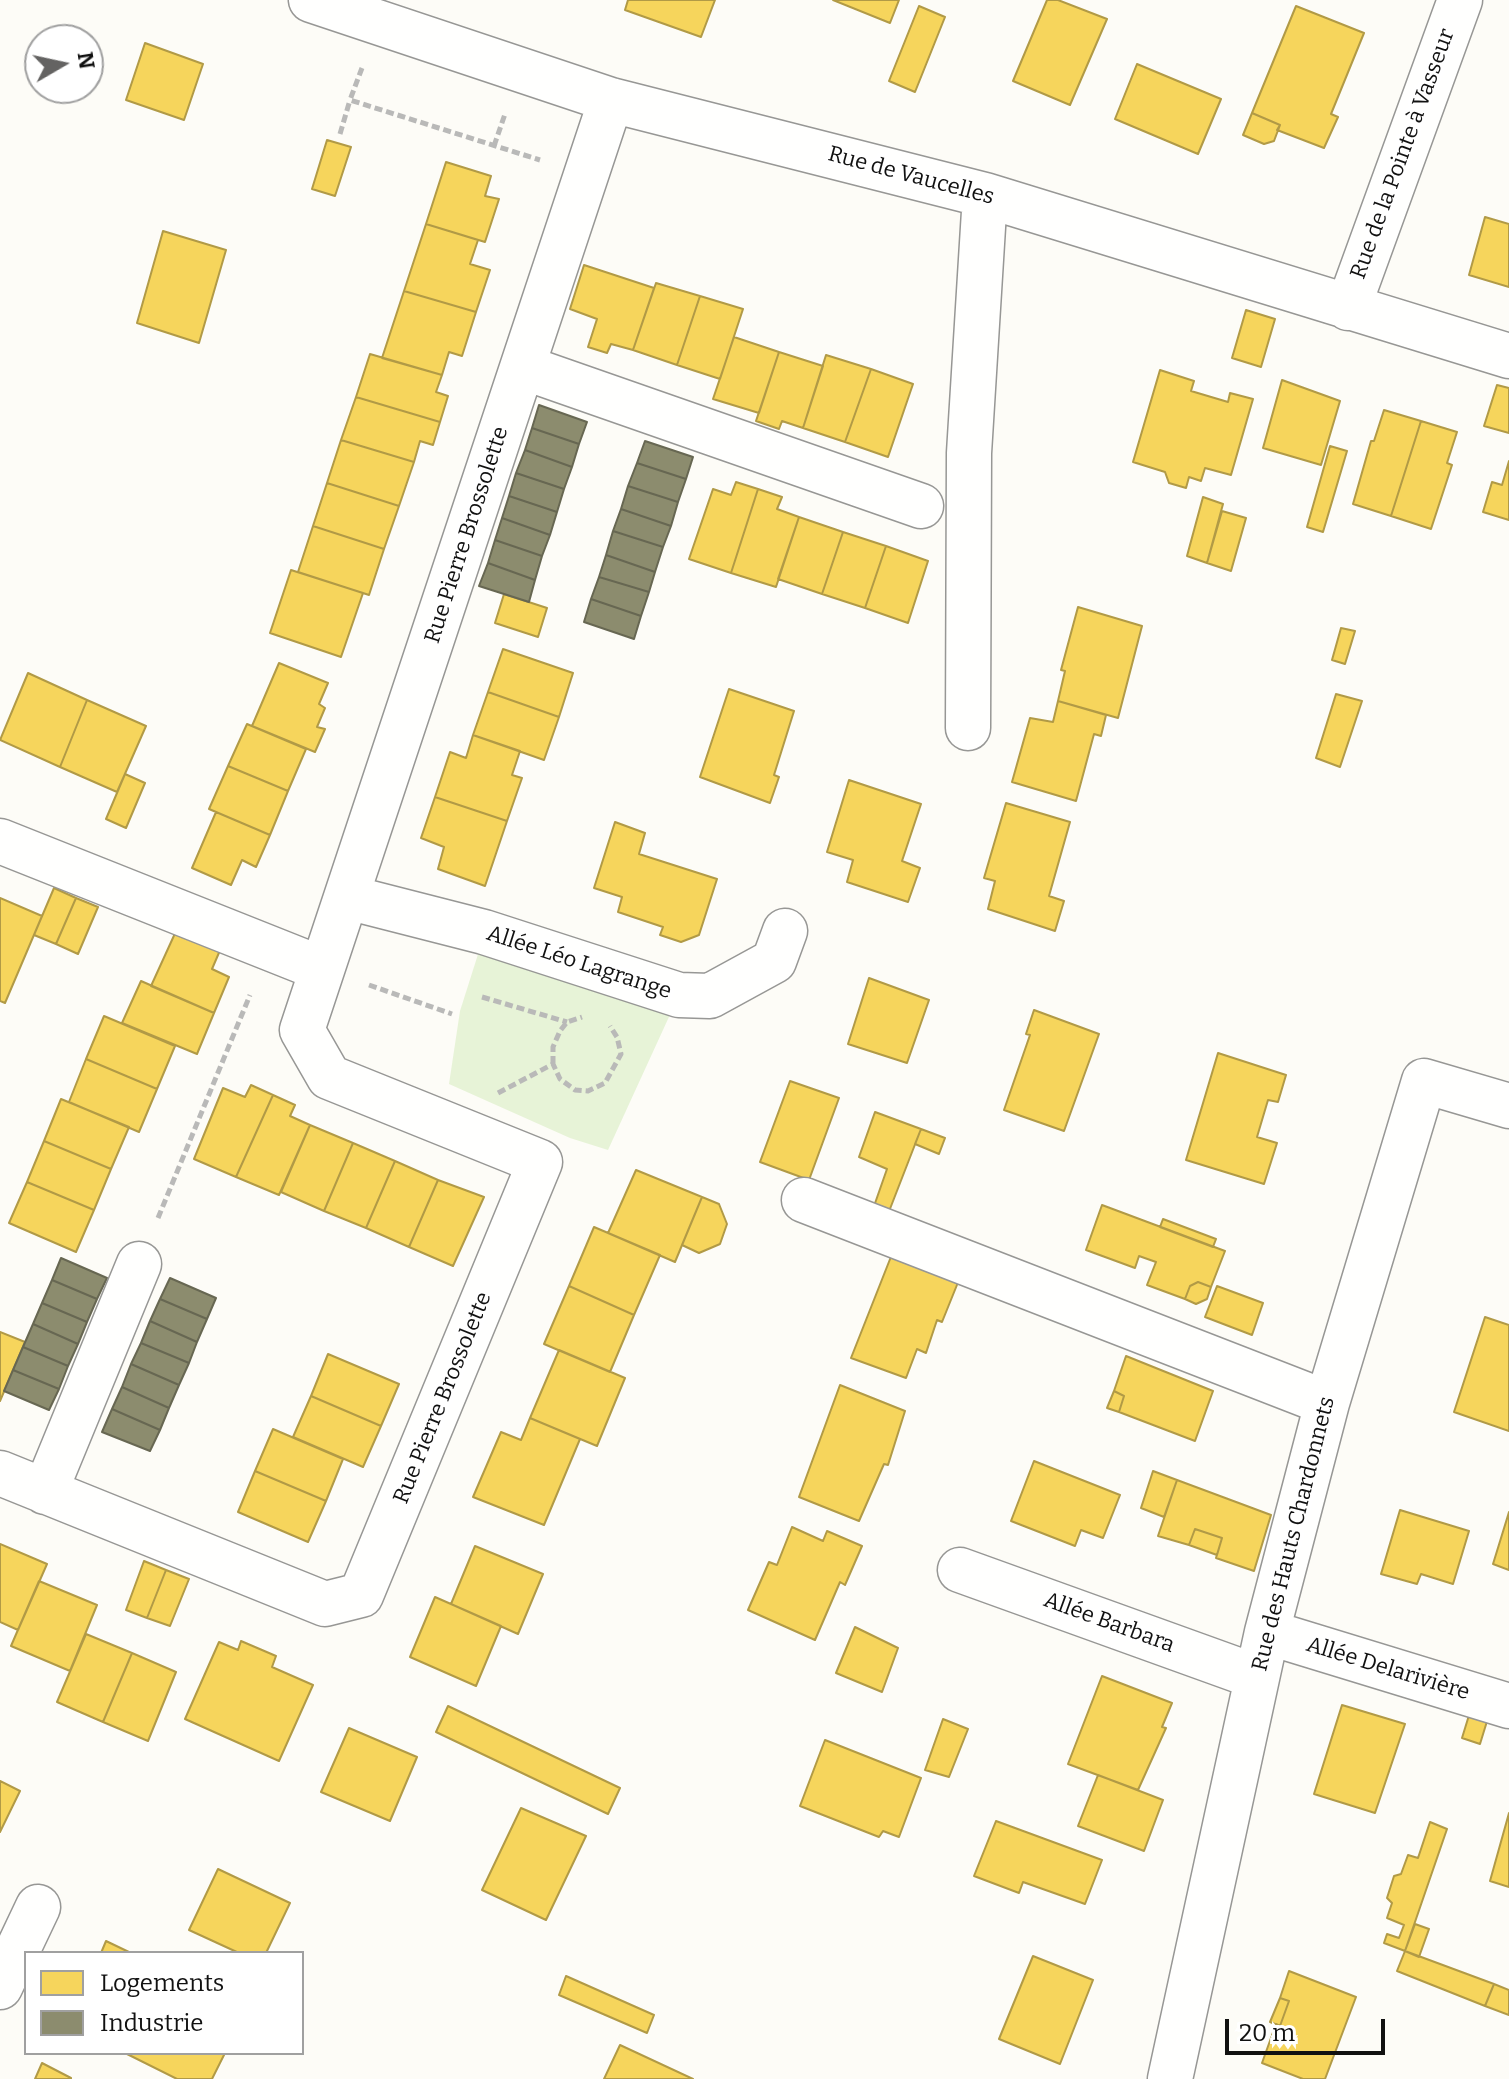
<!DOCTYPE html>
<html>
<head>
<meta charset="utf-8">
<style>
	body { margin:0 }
	#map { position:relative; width:1509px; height:2079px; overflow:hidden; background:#fdfcf7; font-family:Bitter,serif }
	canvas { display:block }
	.legend { position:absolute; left:24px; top:1951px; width:280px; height:104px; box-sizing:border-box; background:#fff; border:2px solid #a0a0a0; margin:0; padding:10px 14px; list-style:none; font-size:24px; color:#111 }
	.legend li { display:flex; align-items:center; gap:16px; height:40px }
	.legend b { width:40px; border:2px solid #a0a0a0 }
	.north { position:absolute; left:24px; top:24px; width:80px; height:80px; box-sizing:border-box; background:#fff; border:2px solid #a0a0a0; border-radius:50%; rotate:81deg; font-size:22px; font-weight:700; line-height:32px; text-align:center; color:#111 }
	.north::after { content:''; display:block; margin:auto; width:28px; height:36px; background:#646362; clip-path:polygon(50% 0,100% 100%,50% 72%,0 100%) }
	.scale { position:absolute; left:1225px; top:2019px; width:160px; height:36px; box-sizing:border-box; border:4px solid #111; border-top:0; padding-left:10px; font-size:24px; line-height:28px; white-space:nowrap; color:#111; -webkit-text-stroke:6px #fff; paint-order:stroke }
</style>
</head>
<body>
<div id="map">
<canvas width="1509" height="2079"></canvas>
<ul class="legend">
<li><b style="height:22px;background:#f6d55c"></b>Logements</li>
<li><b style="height:22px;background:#8c8c6e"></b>Industrie</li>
</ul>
<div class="north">N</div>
<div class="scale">20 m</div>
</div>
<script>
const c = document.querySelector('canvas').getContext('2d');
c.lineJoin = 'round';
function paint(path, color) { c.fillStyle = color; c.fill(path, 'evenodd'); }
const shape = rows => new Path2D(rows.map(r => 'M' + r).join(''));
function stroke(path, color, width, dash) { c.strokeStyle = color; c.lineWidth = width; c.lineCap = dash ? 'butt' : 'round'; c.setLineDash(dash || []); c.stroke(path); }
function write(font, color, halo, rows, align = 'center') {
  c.font = font + ' Bitter,serif'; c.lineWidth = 8; c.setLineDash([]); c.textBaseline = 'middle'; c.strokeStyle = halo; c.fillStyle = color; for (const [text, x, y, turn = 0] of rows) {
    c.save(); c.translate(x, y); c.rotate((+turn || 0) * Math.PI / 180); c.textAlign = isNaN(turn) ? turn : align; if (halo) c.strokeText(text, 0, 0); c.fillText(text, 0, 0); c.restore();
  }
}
paint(shape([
	[480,948,679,995,608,1150,570,1138,449,1084,460,1011]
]), '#e7f3d7');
const homes = shape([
	[628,0,715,0,701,37,625,10,628,0],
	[833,0,899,0,890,23,833,0],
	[1047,0,1058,0,1107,19,1070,105,1013,81,1047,0],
	[919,6,945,17,915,92,889,81,919,6],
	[1296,6,1364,33,1331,114,1338,117,1324,148,1277,130,1280,125,1252,113,1296,6],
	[145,43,203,64,184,120,126,100,145,43],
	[1137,64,1221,99,1198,154,1115,119,1137,64],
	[1252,113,1280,125,1274,141,1264,144,1243,135,1252,113],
	[327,140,351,147,335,196,312,189,327,140],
	[446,162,491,176,485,196,499,199,485,242,426,224,446,162],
	[1485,217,1509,224,1509,287,1469,275,1485,217],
	[426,224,478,240,470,264,490,270,476,312,404,291,426,224],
	[163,231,226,250,199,343,137,323,163,231],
	[584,265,654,288,633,350,611,344,607,353,588,347,597,319,570,309,584,265],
	[656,283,700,296,677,365,633,350,656,283],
	[404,291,476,312,462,356,449,352,442,375,382,358,404,291],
	[700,296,743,309,720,379,677,365,700,296],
	[1246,310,1275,319,1261,367,1232,358,1246,310],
	[734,337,779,352,759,413,713,399,734,337],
	[779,352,823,366,803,428,782,421,779,429,756,421,779,352],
	[370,354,442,375,436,392,448,396,440,422,356,397,370,354],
	[826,355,871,369,845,442,803,428,826,355],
	[871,369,913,384,888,457,845,442,871,369],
	[1160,370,1194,381,1191,391,1228,402,1230,393,1253,399,1231,475,1205,468,1201,481,1189,477,1186,488,1169,483,1165,472,1133,462,1160,370],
	[1282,380,1340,401,1321,465,1263,448,1282,380],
	[1497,385,1509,388,1509,433,1484,426,1497,385],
	[356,397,440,422,433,445,420,441,414,462,341,440,356,397],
	[1384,410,1421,421,1391,516,1353,504,1371,441,1374,441,1384,410],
	[1421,421,1457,432,1447,463,1452,465,1431,529,1391,516,1421,421],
	[341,440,414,462,399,506,327,483,341,440],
	[1330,446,1347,451,1323,532,1307,527,1330,446],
	[1509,461,1509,520,1483,512,1492,482,1502,485,1509,461],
	[736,482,758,489,731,573,689,559,713,489,731,495,736,482],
	[327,483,399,506,384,549,313,526,327,483],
	[758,489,782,497,777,509,799,517,776,587,731,573,758,489],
	[1203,497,1223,504,1207,563,1187,556,1203,497],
	[1222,511,1246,518,1231,571,1207,563,1222,511],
	[799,517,843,532,822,594,778,579,799,517],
	[313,526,384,549,369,595,298,572,313,526],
	[843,532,886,546,865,608,822,594,843,532],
	[886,546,928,561,908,623,865,608,886,546],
	[291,570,363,593,341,657,270,633,291,570],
	[504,594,547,608,538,637,495,623,504,594],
	[1078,607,1142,626,1118,718,1058,701,1065,671,1061,670,1078,607],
	[1341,628,1355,631,1345,664,1332,660,1341,628],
	[503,649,573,673,559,717,488,692,503,649],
	[279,663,328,683,319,704,325,708,317,727,325,729,315,752,252,726,279,663],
	[28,673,87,700,60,767,0,740,28,673],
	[729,689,794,711,774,775,779,777,770,803,700,777,729,689],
	[488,692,559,717,544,760,473,735,488,692],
	[1336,694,1362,701,1340,767,1316,758,1336,694],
	[87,700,146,726,117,792,60,767,87,700],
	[1058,701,1106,715,1101,736,1094,734,1076,801,1012,782,1030,718,1053,722,1058,701],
	[247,724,306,749,288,791,228,766,247,724],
	[473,735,520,751,512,775,522,778,507,821,435,797,450,752,466,758,473,735],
	[228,766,288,791,270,835,209,809,228,766],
	[125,774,145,783,126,828,106,819,125,774],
	[849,780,921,804,902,861,920,868,908,902,847,882,853,860,827,852,849,780],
	[435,797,507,821,485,886,438,869,444,847,421,838,435,797],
	[1006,803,1070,822,1049,896,1064,901,1055,931,988,909,995,881,984,878,1006,803],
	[216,812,270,835,256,867,242,860,231,885,192,868,216,812],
	[615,822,645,833,639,854,717,879,699,935,681,942,660,935,663,927,618,912,622,897,594,888,615,822],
	[54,888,76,898,56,944,34,935,54,888],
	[0,898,42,916,5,1003,0,1001,0,898],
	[76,898,98,907,78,954,56,944,76,898],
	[177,929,221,948,212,969,229,977,214,1013,151,986,177,929],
	[869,978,929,1000,907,1063,848,1044,869,978],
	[141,981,214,1013,197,1054,122,1023,141,981],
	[1034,1010,1099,1034,1064,1131,1004,1110,1030,1035,1026,1034,1034,1010],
	[104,1016,175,1046,157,1089,86,1059,104,1016],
	[1218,1053,1286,1075,1278,1102,1268,1100,1257,1137,1277,1143,1264,1184,1186,1160,1218,1053],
	[86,1059,157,1089,139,1132,69,1102,86,1059],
	[790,1081,839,1098,809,1180,760,1162,790,1081],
	[251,1085,273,1095,236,1177,194,1159,223,1088,245,1097,251,1085],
	[273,1095,295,1105,290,1116,310,1125,279,1195,236,1177,273,1095],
	[61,1099,129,1127,111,1169,44,1141,61,1099],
	[875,1112,921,1129,888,1214,873,1209,887,1169,859,1157,875,1112],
	[310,1125,353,1143,324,1211,281,1192,310,1125],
	[921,1129,945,1138,939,1154,915,1144,921,1129],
	[44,1141,111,1169,94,1210,27,1182,44,1141],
	[353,1143,395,1161,366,1228,324,1211,353,1143],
	[395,1161,438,1180,409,1247,366,1228,395,1161],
	[636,1170,702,1197,675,1262,608,1233,636,1170],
	[438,1180,484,1197,453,1266,409,1247,438,1180],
	[27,1182,94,1210,76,1252,9,1223,27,1182],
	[702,1197,719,1204,727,1224,720,1244,699,1253,682,1245,702,1197],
	[1102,1205,1225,1251,1211,1287,1198,1282,1190,1286,1185,1299,1147,1285,1156,1262,1139,1256,1135,1268,1086,1250,1102,1205],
	[1163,1219,1216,1239,1213,1247,1160,1227,1163,1219],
	[594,1227,660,1255,634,1315,569,1286,594,1227],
	[896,1244,963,1270,942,1322,937,1320,926,1353,917,1349,906,1378,851,1358,896,1244],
	[1198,1282,1211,1287,1207,1299,1196,1304,1185,1299,1190,1286,1198,1282],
	[569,1286,634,1315,610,1372,544,1344,569,1286],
	[1217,1286,1263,1303,1252,1335,1205,1317,1217,1286],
	[1485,1317,1509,1325,1509,1431,1454,1412,1485,1317],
	[0,1332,25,1342,0,1401,0,1332],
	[559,1350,625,1378,597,1446,530,1418,559,1350],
	[328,1354,399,1384,381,1426,311,1396,328,1354],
	[1126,1356,1213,1391,1195,1441,1119,1412,1124,1396,1114,1391,1126,1356],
	[840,1385,905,1411,888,1465,884,1464,859,1521,799,1497,840,1385],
	[1114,1391,1124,1396,1119,1412,1107,1408,1114,1391],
	[311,1396,381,1426,363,1467,293,1437,311,1396],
	[530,1418,580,1439,544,1525,473,1497,501,1432,521,1440,530,1418],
	[273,1429,343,1459,326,1501,255,1471,273,1429],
	[1034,1461,1120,1495,1103,1538,1081,1530,1075,1546,1011,1521,1034,1461],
	[255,1471,326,1501,308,1542,238,1512,255,1471],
	[1153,1471,1177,1480,1164,1517,1141,1508,1153,1471],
	[1177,1480,1271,1515,1254,1571,1216,1558,1222,1538,1195,1529,1189,1545,1158,1536,1177,1480],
	[1400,1510,1469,1531,1453,1584,1421,1574,1417,1584,1381,1574,1400,1510],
	[1509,1512,1509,1570,1493,1564,1509,1512],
	[792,1527,823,1541,827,1531,862,1546,845,1585,840,1582,815,1640,748,1610,769,1562,777,1565,792,1527],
	[1195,1529,1222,1538,1217,1555,1189,1545,1195,1529],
	[0,1544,47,1564,18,1630,0,1622,0,1544],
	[475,1546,543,1574,518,1634,451,1604,475,1546],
	[144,1561,166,1570,147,1618,126,1610,144,1561],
	[166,1570,189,1579,170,1626,147,1618,166,1570],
	[39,1581,97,1605,70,1671,11,1646,39,1581],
	[435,1597,501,1626,476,1686,410,1657,435,1597],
	[855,1627,898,1648,882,1692,836,1673,855,1627],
	[86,1634,132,1653,103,1722,57,1702,86,1634],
	[241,1641,276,1656,272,1667,313,1685,279,1761,185,1719,219,1642,238,1650,241,1641],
	[132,1653,176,1672,148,1741,103,1722,132,1653],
	[1102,1676,1172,1703,1162,1727,1166,1728,1138,1790,1068,1764,1102,1676],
	[1342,1705,1405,1724,1375,1813,1314,1794,1342,1705],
	[448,1706,620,1788,608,1814,436,1732,448,1706],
	[1470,1712,1488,1718,1480,1744,1462,1738,1470,1712],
	[943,1719,968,1729,949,1777,925,1770,943,1719],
	[349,1728,417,1757,390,1821,321,1792,349,1728],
	[825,1740,921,1778,899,1837,883,1831,879,1837,800,1806,825,1740],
	[1098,1775,1163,1800,1144,1851,1078,1826,1098,1775],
	[0,1781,20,1791,0,1832,0,1781],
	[521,1808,586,1836,546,1920,482,1890,521,1808],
	[1509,1813,1509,1887,1490,1881,1509,1813],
	[996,1821,1102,1860,1085,1904,1023,1882,1019,1893,974,1876,996,1821],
	[1430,1822,1447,1829,1405,1951,1384,1943,1387,1934,1399,1938,1404,1925,1387,1918,1392,1903,1387,1898,1394,1876,1401,1874,1408,1855,1418,1858,1430,1822],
	[218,1869,290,1903,266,1953,239,1953,189,1930,218,1869],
	[1415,1924,1429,1929,1419,1957,1405,1951,1415,1924],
	[106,1941,131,1953,101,1953,106,1941],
	[1405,1951,1494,1984,1485,2006,1397,1971,1405,1951],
	[1033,1956,1093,1980,1060,2064,999,2039,1033,1956],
	[1289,1971,1356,1997,1325,2079,1303,2079,1262,2063,1276,2024,1280,2026,1289,2001,1280,1998,1289,1971],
	[566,1976,654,2015,647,2033,559,1995,566,1976],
	[1494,1984,1509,1990,1509,2015,1485,2006,1494,1984],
	[1280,1998,1289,2001,1280,2026,1270,2022,1280,1998],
	[620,2045,693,2079,604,2079,620,2045],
	[125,2053,225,2053,212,2079,177,2079,125,2053],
	[42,2063,71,2078,71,2079,35,2079,42,2063]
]);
paint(homes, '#f6d55c');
stroke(homes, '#b19a46', 2);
const industry = shape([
	[539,405,587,422,579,444,532,428,539,405],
	[532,428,579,444,572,467,525,450,532,428],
	[645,441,693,457,686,479,637,463,645,441],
	[525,450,572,467,564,489,516,473,525,450],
	[637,463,686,479,678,502,628,486,637,463],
	[516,473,564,489,557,512,509,496,516,473],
	[628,486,678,502,671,526,621,509,628,486],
	[509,496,557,512,550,535,502,518,509,496],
	[621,509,671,526,663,547,613,531,621,509],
	[502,518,550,535,542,556,495,540,502,518],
	[613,531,663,547,655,572,606,555,613,531],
	[495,540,542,556,535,580,488,563,495,540],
	[606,555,655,572,649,592,599,577,606,555],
	[488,563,535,580,529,602,479,586,488,563],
	[599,577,649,592,641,616,591,599,599,577],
	[591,599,641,616,634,639,584,622,591,599],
	[61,1258,107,1278,97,1299,52,1280,61,1258],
	[170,1278,216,1298,207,1319,160,1299,170,1278],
	[52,1280,97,1299,87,1322,42,1303,52,1280],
	[160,1299,207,1319,197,1342,150,1321,160,1299],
	[42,1303,87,1322,78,1344,33,1324,42,1303],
	[150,1321,197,1342,189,1363,141,1343,150,1321],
	[33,1324,78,1344,68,1366,23,1347,33,1324],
	[141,1343,189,1363,179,1385,131,1364,141,1343],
	[23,1347,68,1366,59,1389,13,1370,23,1347],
	[131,1364,179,1385,169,1408,122,1387,131,1364],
	[13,1370,59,1389,49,1410,4,1391,13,1370],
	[122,1387,169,1408,160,1430,112,1409,122,1387],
	[112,1409,160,1430,150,1451,102,1432,112,1409]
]);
paint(industry, '#8c8c6e');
stroke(industry, '#676752', 2);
const minor = shape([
	[311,0,611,100,985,195,1509,356],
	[1348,308,1460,0],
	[523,367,921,506],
	[968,728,969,453,985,195],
	[0,841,322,969],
	[347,897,484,932,679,995,710,996,774,961,785,931],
	[804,1200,1327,1403],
	[0,1473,325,1604,361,1595,540,1162,329,1077,302,1030,611,100],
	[45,1492,139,1264],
	[960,1570,1257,1677],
	[1267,1632,1509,1706],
	[0,1987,38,1907],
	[1170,2079,1267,1632,1327,1403,1424,1081,1509,1106]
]);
stroke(minor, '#979795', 47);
stroke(shape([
	[362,68,350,100,540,160],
	[340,134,350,100],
	[494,146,505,114],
	[369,985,452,1014],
	[482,997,567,1022],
	[553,1064,553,1047,560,1031,567,1022,582,1017],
	[498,1093,553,1064,560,1079,575,1090,588,1091,605,1083,621,1054,617,1037,610,1026],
	[158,1218,250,995]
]), '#b9b9b8', 5, [8, 4]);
stroke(minor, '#fffffe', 44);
write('22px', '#111', '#fff', [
	["Rue de la Pointe à Vasseur",1403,154,-70],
	["Rue de Vaucelles",911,176,15],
	["Rue Pierre Brossolette",467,535,-72],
	["Allée Léo Lagrange",579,963,18],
	["Rue Pierre Brossolette",443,1398,-68],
	["Rue des Hauts Chardonnets",1294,1534,-76],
	["Allée Barbara",1109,1623,20],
	["Allée Delarivière",1388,1669,17]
]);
</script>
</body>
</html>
